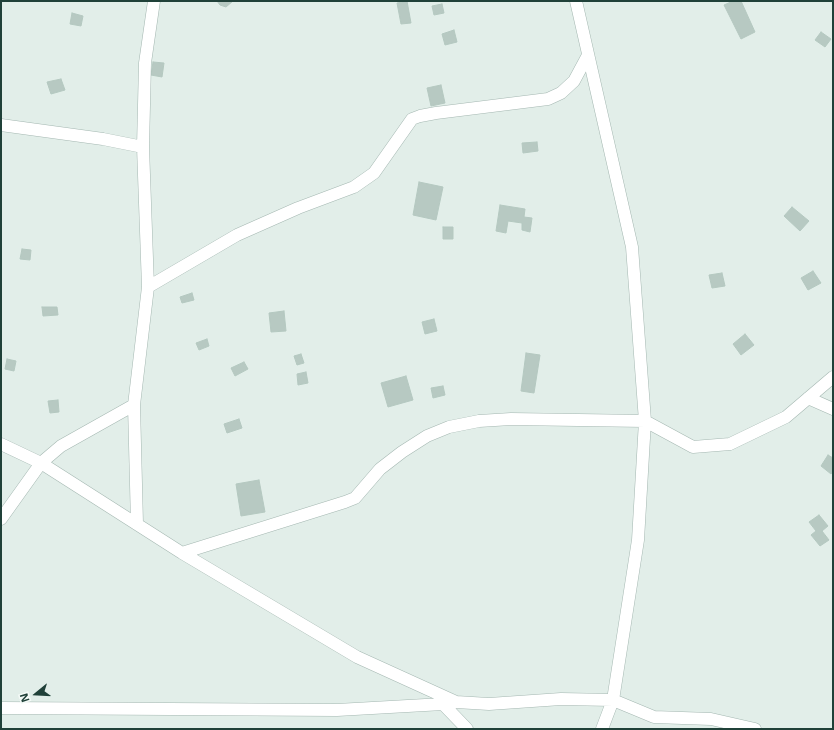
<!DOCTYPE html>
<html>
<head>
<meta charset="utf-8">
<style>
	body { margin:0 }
	#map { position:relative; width:834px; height:730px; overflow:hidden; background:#e2eee9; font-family:"Open Sans",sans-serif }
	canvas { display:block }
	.frame { position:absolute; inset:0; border:2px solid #204139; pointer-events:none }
	.north { position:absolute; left:16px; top:674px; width:40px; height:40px; -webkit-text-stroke:3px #f4faf7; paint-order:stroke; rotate:252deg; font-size:11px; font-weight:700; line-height:16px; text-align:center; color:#204139 }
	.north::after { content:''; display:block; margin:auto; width:14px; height:18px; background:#204139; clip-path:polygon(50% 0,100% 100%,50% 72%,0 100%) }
</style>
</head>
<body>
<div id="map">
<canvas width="834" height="730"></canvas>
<div class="frame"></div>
<div class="north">N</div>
</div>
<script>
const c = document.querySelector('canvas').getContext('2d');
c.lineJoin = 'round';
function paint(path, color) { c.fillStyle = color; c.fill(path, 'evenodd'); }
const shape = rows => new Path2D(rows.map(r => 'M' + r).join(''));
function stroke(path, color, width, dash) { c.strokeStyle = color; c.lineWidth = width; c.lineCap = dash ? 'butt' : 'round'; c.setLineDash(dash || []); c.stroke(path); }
const building = shape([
	[217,1,233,1,226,7,220,5,217,1],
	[407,1,411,23,401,24,397,3,407,1],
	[733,1,741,1,755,32,741,39,724,5,733,1],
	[442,4,444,13,434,15,432,6,442,4],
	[72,13,83,16,81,26,70,24,72,13],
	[454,30,457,42,445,45,442,34,454,30],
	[821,32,831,39,825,47,815,40,821,32],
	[153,62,164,63,162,77,151,75,153,62],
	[61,79,65,90,51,94,47,82,61,79],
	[441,85,445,103,431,106,427,88,441,85],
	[537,142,538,151,523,153,522,143,537,142],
	[419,182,443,187,436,220,413,215,419,182],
	[500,205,525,209,524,217,532,218,530,232,522,230,522,223,508,221,506,233,496,231,500,205],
	[792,207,809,221,800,231,784,216,792,207],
	[443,227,453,227,453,239,443,239,443,227],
	[22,249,31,250,30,260,20,259,22,249],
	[813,271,821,283,808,290,801,278,813,271],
	[722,273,725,286,712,288,709,275,722,273],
	[192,293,194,300,182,303,180,297,192,293],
	[42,307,57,307,58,315,43,316,42,307],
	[284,311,286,331,271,332,269,313,284,311],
	[434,319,437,331,425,334,422,322,434,319],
	[745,334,754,345,741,355,733,344,745,334],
	[207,339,209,346,199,350,196,343,207,339],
	[526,353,540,355,534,393,521,391,526,353],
	[301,354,304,363,297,365,294,356,301,354],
	[7,359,16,361,14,371,5,369,7,359],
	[244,362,248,369,235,376,231,368,244,362],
	[306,372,308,383,298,385,297,374,306,372],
	[406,376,413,400,388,407,381,383,406,376],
	[443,386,445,395,433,398,431,388,443,386],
	[58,400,59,412,50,413,48,401,58,400],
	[239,419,242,428,227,433,224,424,239,419],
	[828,455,833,458,833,471,831,474,821,466,828,455],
	[259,480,265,512,241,516,236,484,259,480],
	[819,515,828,526,822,531,829,540,820,546,811,535,816,531,809,522,819,515]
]);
paint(building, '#b7c9c2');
stroke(building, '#b4c8c0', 1);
const minor = shape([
	[576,1,632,247,645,421,638,540,613,700,602,729],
	[1,125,103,139,143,147,148,287,134,405,61,446,41,463,1,519],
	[143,147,145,63,154,1],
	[148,287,237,235,298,208,354,187,374,173,412,119,420,116,436,113,548,99,561,93,574,81,588,55],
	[808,398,833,409],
	[134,405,137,524],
	[1,444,41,463,182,553,357,657,456,702,489,704,561,699,613,700,654,717,711,719,755,729],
	[182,553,345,502,355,498,380,469,402,452,427,436,449,427,479,421,511,419,645,421,693,447,730,444,786,417,833,377],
	[443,704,467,729],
	[1,708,337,710,443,704,456,702]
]);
stroke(minor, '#a4b7b1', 13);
stroke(minor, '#fff', 12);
</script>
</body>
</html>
